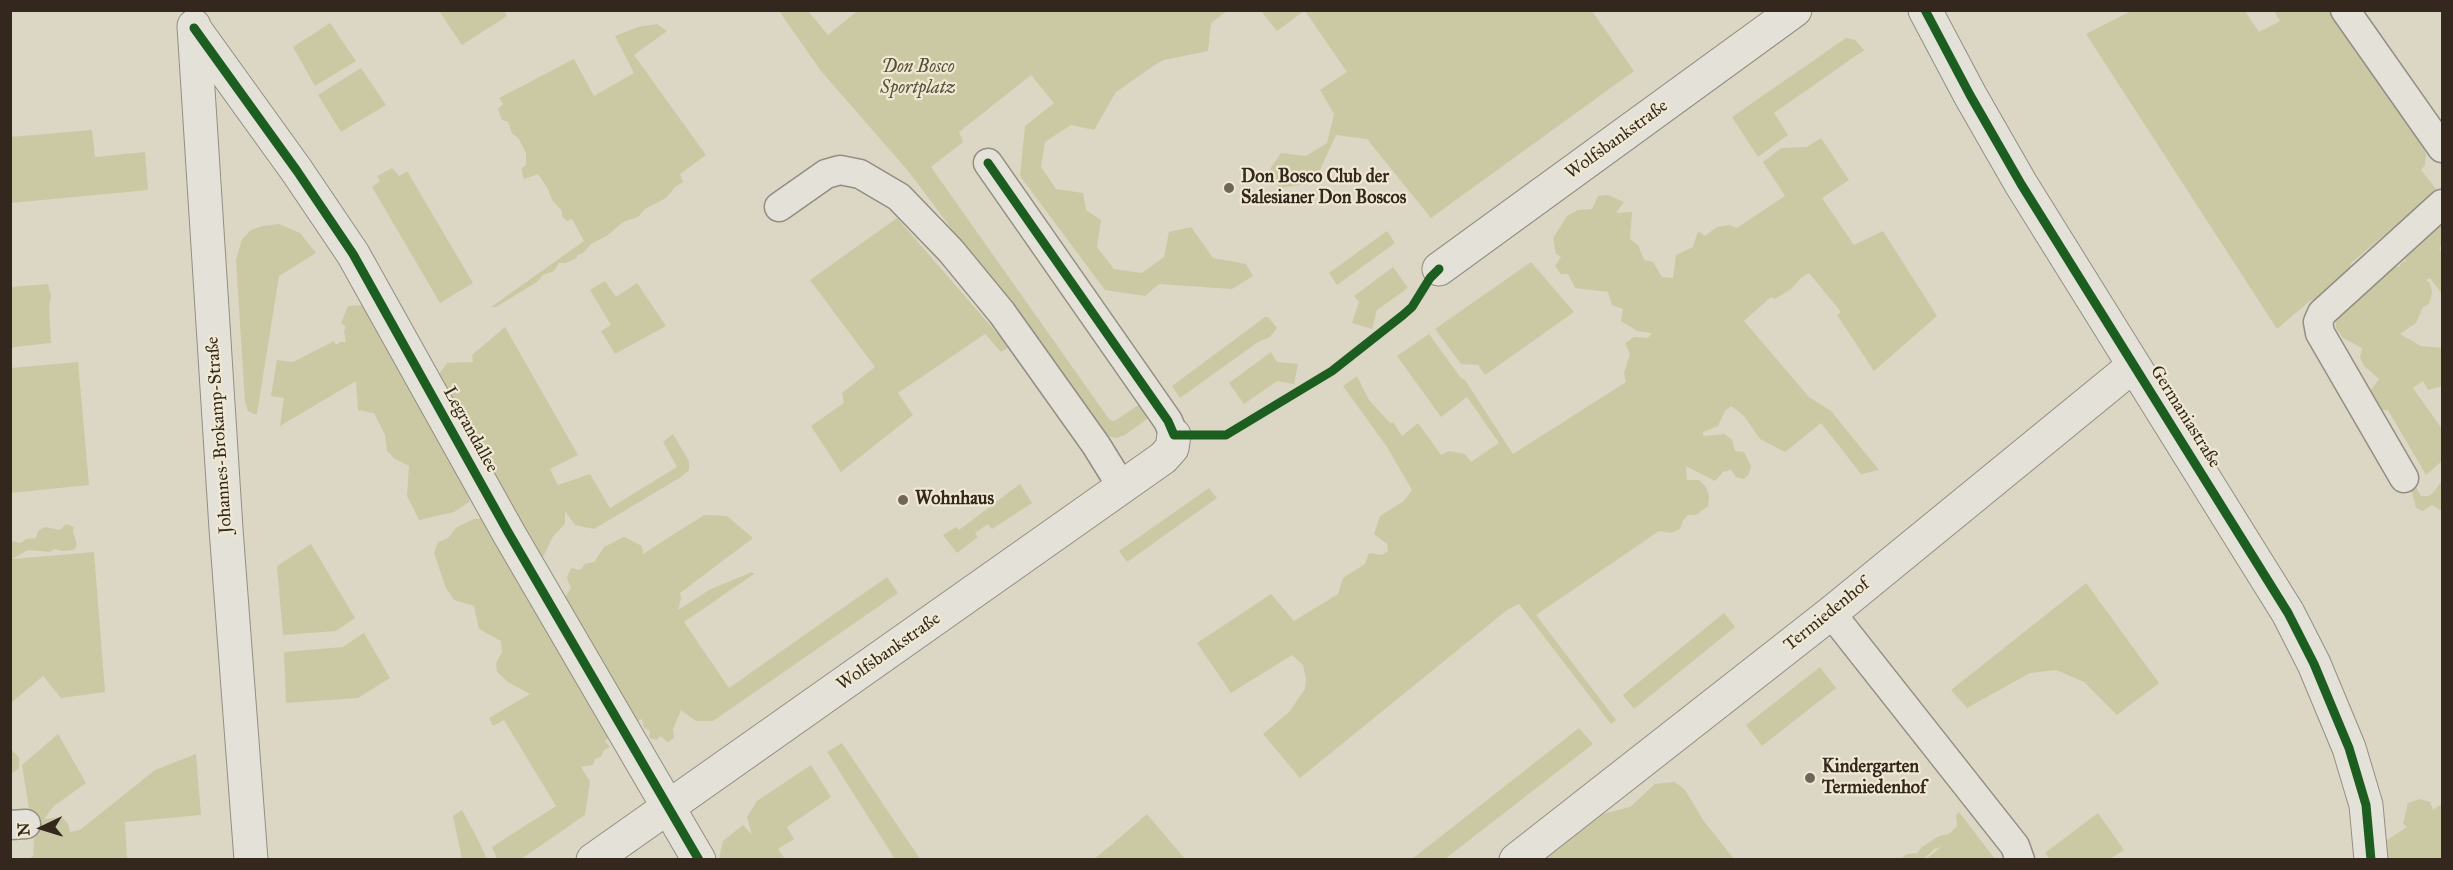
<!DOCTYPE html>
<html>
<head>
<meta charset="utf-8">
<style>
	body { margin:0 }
	#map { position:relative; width:2453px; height:870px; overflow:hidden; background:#dcd6c4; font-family:"IM FELL Great Primer",serif }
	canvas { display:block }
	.frame { position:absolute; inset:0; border:12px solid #34281e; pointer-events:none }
	.north { position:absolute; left:12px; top:798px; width:60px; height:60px; -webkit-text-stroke:4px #efe8d2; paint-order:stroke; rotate:266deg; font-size:16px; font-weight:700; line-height:24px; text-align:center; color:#34281e }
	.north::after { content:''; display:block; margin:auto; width:21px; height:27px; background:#34281e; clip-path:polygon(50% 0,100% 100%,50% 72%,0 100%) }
</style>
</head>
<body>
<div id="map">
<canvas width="2453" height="870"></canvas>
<div class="frame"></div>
<div class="north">N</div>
</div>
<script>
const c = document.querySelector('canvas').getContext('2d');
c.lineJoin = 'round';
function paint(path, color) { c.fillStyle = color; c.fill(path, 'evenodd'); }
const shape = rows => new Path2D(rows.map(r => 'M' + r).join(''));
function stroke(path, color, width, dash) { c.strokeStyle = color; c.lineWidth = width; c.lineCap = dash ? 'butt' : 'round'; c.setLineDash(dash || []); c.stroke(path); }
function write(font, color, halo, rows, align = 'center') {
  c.font = font + ' "IM FELL Great Primer",serif'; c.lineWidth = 4.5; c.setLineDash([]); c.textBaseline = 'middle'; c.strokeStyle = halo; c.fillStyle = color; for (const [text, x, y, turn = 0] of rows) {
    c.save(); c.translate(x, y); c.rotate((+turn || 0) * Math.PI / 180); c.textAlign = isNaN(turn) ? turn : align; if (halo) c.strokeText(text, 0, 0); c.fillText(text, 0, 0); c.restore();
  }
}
paint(shape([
	[439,11,504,11,507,16,462,45],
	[779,11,808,11,828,35,856,12,855,11,1227,11,1211,23,1208,51,1164,60,1156,64,1116,92,1094,130,1071,125,1045,142,1041,167,1056,189,1083,193,1086,210,1101,220,1097,247,1114,269,1142,273,1164,257,1169,232,1191,227,1213,258,1246,264,1253,276,1232,289,1159,284,1145,296,1105,290,1020,176,1025,126,1054,103,1031,75,959,132,963,142,931,167,1109,419,1113,421,1118,419,1141,403,1151,416,1125,435,1116,438,1107,436,909,172,821,71],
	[1261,11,1304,11,1277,31],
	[1305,11,1592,11,1634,71,1431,218,1367,139,1336,135,1314,183,1280,188,1268,172,1281,153,1306,156,1327,143,1334,114,1320,90,1347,72],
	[2131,11,2245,11,2259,32,2280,21,2274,11,2329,11,2420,138,2426,155,2425,165,2421,170,2437,190,2350,264,2358,290,2368,291,2385,266,2399,267,2402,262,2406,261,2404,259,2442,225,2442,245,2439,248,2442,253,2442,294,2430,278,2426,280,2430,283,2432,293,2429,304,2423,307,2416,323,2400,334,2421,346,2442,348,2442,386,2428,390,2423,381,2413,388,2442,429,2442,461,2426,475,2388,410,2383,410,2377,405,2370,391,2379,379,2364,366,2360,358,2362,348,2343,338,2336,328,2335,309,2311,300,2277,329,2086,34],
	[330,23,356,61,315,86,293,47],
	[657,24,667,31,634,55,706,155,680,174,683,182,675,187,666,198,645,209,638,217,623,222,608,235,591,244,583,253,577,255,577,258,566,263,559,263,554,271,543,275,537,282,496,307,491,307,584,241,572,219,567,221,562,216,562,211,552,200,548,189,538,174,524,179,522,173,522,168,526,165,526,153,519,139,512,133,508,122,502,120,498,109,503,104,499,98,574,59,594,96,634,73,615,36,638,27],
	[1846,38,1855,40,1864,50,1774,113,1788,135,1758,157,1732,117],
	[361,68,386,105,341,132,318,95],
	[92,130,95,157,145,152,148,190,11,203,11,137],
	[1821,138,1849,180,1822,198,1854,245,1883,231,1937,316,1874,371,1837,315,1841,312,1809,273,1801,278,1791,289,1775,299,1771,297,1744,321,1809,397,1831,411,1879,470,1861,474,1821,423,1785,452,1760,439,1744,416,1731,406,1725,411,1718,426,1703,432,1703,436,1725,434,1732,440,1735,451,1744,452,1751,466,1749,474,1744,479,1736,477,1731,470,1723,472,1715,481,1686,466,1687,480,1699,480,1706,487,1709,496,1708,506,1696,515,1688,515,1683,520,1680,529,1671,533,1659,531,1536,615,1616,720,1611,724,1519,604,1507,610,1300,778,1263,734,1289,712,1305,689,1306,679,1303,665,1292,655,1231,693,1197,643,1271,594,1294,621,1338,594,1343,578,1365,564,1369,553,1382,555,1388,551,1387,544,1374,534,1380,516,1404,501,1412,490,1387,447,1343,386,1357,376,1369,400,1390,423,1393,422,1402,436,1418,423,1441,455,1449,451,1465,454,1471,462,1499,443,1467,397,1441,417,1397,356,1429,334,1461,378,1465,380,1513,454,1626,382,1624,373,1630,354,1625,343,1634,337,1648,338,1652,333,1637,331,1621,321,1623,309,1612,305,1608,292,1575,288,1568,274,1561,274,1555,266,1561,257,1556,254,1553,238,1568,215,1578,210,1592,209,1598,196,1608,195,1624,202,1616,213,1632,212,1630,239,1638,245,1644,260,1653,262,1662,277,1673,278,1676,255,1693,247,1698,231,1705,236,1717,227,1729,225,1737,228,1785,196,1763,162,1781,148,1807,147],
	[392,168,399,176,407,171,473,283,440,303,372,187,380,181,377,176],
	[897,218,1009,347,1001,352,985,334,898,393,913,415,841,472,811,426,844,403,842,393,875,367,810,280],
	[279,224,300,233,316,253,279,276,257,414,254,414,248,411,245,402,236,260,242,239,251,230,263,226],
	[1387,231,1395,243,1337,285,1329,273],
	[1531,262,1574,312,1485,375,1478,365,1461,364,1435,329],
	[1393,267,1408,288,1377,310,1372,329,1352,323,1359,302,1354,296],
	[605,281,616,297,637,283,666,326,615,354,601,331,611,325,590,290],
	[48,284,51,296,49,308,51,343,14,347,11,349,11,287],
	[364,305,436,378,447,363,473,362,472,355,505,327,578,455,550,469,558,485,590,474,610,508,677,467,663,442,673,434,689,461,689,470,681,477,594,529,575,525,565,511,565,524,553,536,532,580,555,606,544,628,560,641,564,651,563,661,571,666,558,609,571,588,567,578,571,568,580,570,585,564,594,562,604,547,624,537,642,546,643,554,704,515,727,516,753,538,680,593,681,598,678,610,709,590,752,572,754,574,684,622,729,688,887,577,898,593,713,721,696,721,681,710,673,729,674,738,668,742,660,736,657,740,649,738,650,731,644,728,642,719,612,735,605,741,610,747,604,750,601,757,595,759,593,765,581,767,590,782,585,815,521,859,497,859,492,847,556,806,504,720,493,726,489,718,530,694,508,682,497,672,496,663,502,652,501,641,479,629,474,606,454,600,446,588,434,553,438,542,448,538,457,527,474,519,488,518,473,480,469,502,454,512,419,520,407,496,409,466,395,459,387,451,385,435,374,413,358,410,356,381,280,426,284,398,271,396,277,360,293,362,334,341,336,345,340,342,346,342,344,330,346,327,341,323,348,306],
	[1265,317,1268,317,1277,328,1270,337,1258,342,1180,398,1172,386],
	[1271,352,1277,362,1298,364,1294,384,1277,381,1244,404,1229,383],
	[78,362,89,485,11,493,11,368],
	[2413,482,2421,496,2429,496,2434,492,2440,483,2442,484,2442,511,2432,505,2422,511,2416,508,2411,488],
	[1020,484,1032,503,992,529,988,524,975,533,978,537,957,553,943,535,956,527,959,530],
	[1209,488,1217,498,1127,562,1119,551],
	[66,524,74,527,73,531,77,545,74,550,62,551,55,549,50,552,28,550,12,559,94,552,105,692,61,698,43,676,11,703,11,541,21,543,26,539,36,538,38,531,45,527,60,530],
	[311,544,355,618,336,631,283,635,277,566],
	[2086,583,2159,683,2117,715,2084,682,2056,670,2030,673,1967,708,1951,690],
	[1724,613,1735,627,1634,709,1623,695],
	[364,633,390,678,358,698,286,703,284,652,343,647],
	[1820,667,1836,688,1762,746,1746,725],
	[1579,728,1593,744,1445,859,1412,859],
	[58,734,86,783,54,806,44,819,62,817,68,824,70,832,80,830,155,770,196,754,201,815,125,822,127,859,28,859,33,856,34,838,42,822,36,825,33,834,22,765],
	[842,743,920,859,895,859,827,752],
	[11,749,19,758,19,768,11,774],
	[811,765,831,797,787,827,794,839,778,849,785,859,719,859,723,841,743,825,752,835,747,817,757,801],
	[1675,782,1685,790,1703,820,1734,859,1522,859,1598,815,1630,807,1655,784],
	[2420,799,2430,802,2433,810,2442,804,2442,859,2386,859,2381,844,2407,827,2403,824,2408,803],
	[462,810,477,838,487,859,462,859,453,816],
	[1959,812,1995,859,1926,859,1941,847,1934,849,1924,859,1900,859,1907,854,1917,853,1922,847,1939,836,1949,834,1957,826,1956,815],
	[2098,813,2124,850,2110,859,2050,859,2045,853],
	[1147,814,1185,859,1094,859,1110,846]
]), '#cbc9a4');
const service = shape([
	[2345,10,2442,148],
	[988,163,1168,421,1174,435],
	[779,207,826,174,840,170,860,174,899,197,951,251,1002,313,1096,445,1122,487],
	[2404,478,2320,333,2318,322,2322,313,2442,204],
	[1831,613,2015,846,2020,860],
	[10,825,26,824]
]);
const minor = shape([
	[1925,10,1970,95,2021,184,2288,613,2314,664,2349,748,2366,805,2371,860],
	[194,26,226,529,251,860],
	[194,28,297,171,353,254,508,532,699,860],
	[1439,269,1795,10],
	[593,860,1163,458,1172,448,1174,435],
	[1516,860,1831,613,2133,366]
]);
stroke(service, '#938e83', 31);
stroke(minor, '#938e83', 35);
stroke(service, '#e4e1d8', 28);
stroke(minor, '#e4e1d8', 33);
stroke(shape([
	[1925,10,1970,95,2021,184,2288,613,2314,664,2349,748,2366,805,2371,860],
	[194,28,297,171,353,254,508,532,699,860],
	[988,163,1168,421,1174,435,1226,435,1332,371,1403,315,1412,307,1430,278,1439,269]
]), '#1b5e20', 9);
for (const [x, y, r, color] of [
	[1229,188,6,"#6f6558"],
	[903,500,6,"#6f6558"],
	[1810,778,6,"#6f6558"]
]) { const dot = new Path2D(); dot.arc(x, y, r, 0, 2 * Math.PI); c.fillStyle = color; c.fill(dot); stroke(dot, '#efe8d2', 2); }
write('italic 18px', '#564e39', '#efe8d2', [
	["Don Bosco",918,68],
	["Sportplatz",918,89]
]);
write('18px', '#34281e', '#efe8d2', [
	["Wolfsbankstraße",1617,140,-36],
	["Germaniastraße",2185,417,58],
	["Legrandallee",470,430,61],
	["Johannes-Brokamp-Straße",220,435,-94],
	["Termiedenhof",1827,615,-39],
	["Wolfsbankstraße",889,652,-35]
]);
write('bold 18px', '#34281e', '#efe8d2', [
	["Don Bosco Club der",1241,178],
	["Salesianer Don Boscos",1241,199],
	["Wohnhaus",915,500],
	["Kindergarten",1822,768],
	["Termiedenhof",1822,789]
], 'left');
</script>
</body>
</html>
